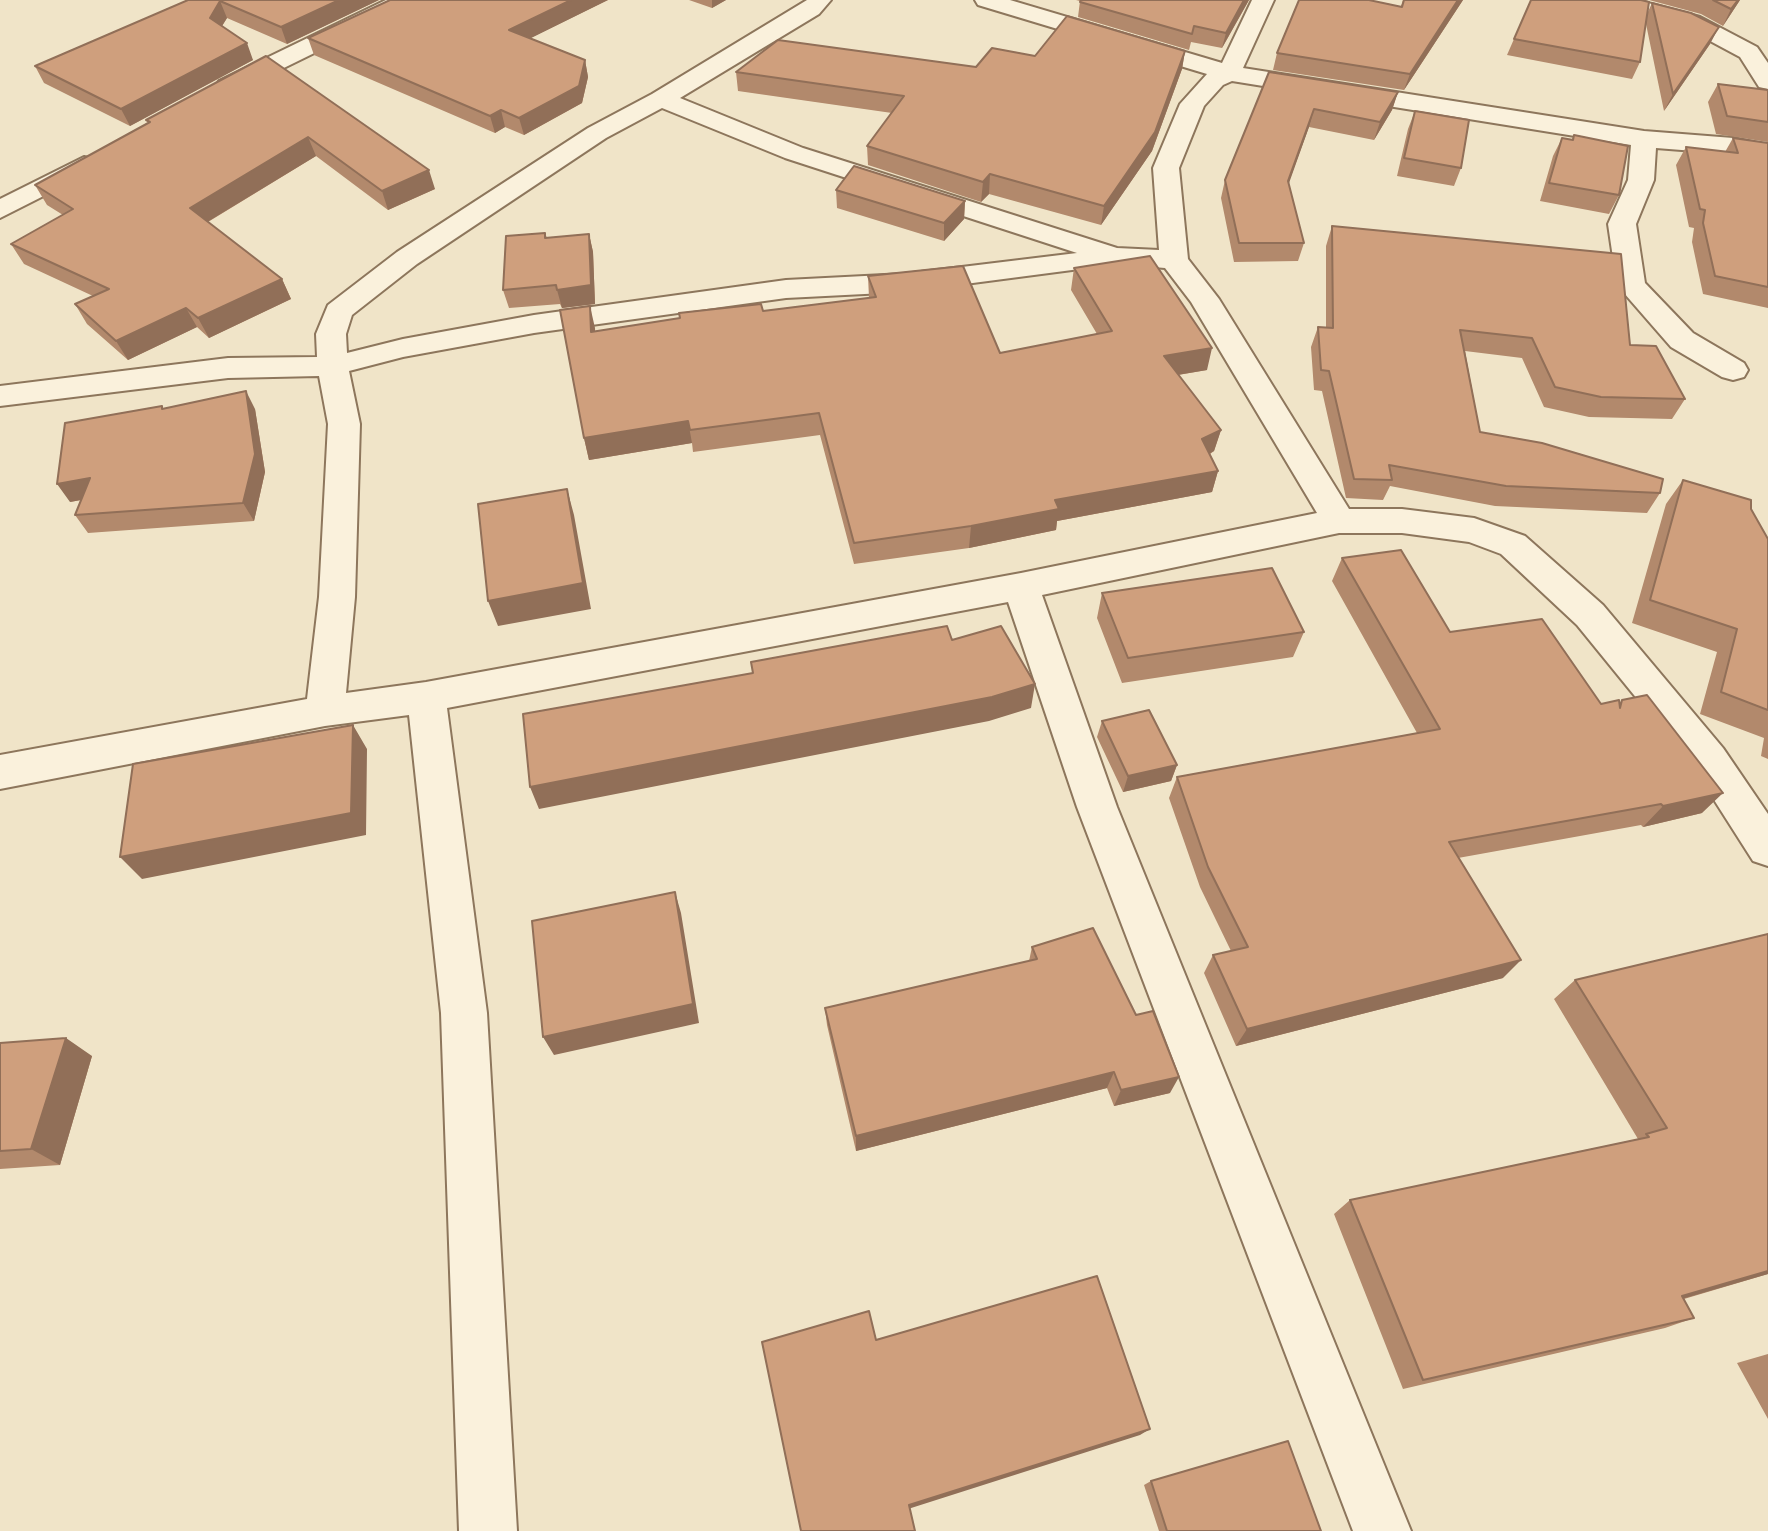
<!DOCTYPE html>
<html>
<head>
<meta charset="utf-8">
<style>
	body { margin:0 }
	canvas { display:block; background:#f0e4c8 }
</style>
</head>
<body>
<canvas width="1768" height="1531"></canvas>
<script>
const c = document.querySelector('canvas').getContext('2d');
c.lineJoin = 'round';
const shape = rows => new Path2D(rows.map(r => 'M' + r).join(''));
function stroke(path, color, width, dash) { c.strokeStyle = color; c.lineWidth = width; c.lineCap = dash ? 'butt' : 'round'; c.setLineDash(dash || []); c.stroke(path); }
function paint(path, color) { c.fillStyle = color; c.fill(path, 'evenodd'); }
const minor = shape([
	[386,0,415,0,412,5,237,91,219,91,216,86,219,81,386,0],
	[807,0,831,0,819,14,680,98,803,148,1117,248,1159,250,1153,168,1180,104,1207,74,978,5,975,0,1010,0,1222,63,1252,0,1274,0,1243,68,1644,131,1733,138,1768,145,1768,161,1733,154,1656,148,1654,180,1636,224,1645,283,1693,333,1744,363,1748,370,1744,377,1733,380,1722,377,1671,347,1617,285,1608,224,1628,180,1631,145,1232,81,1223,85,1204,106,1179,168,1188,259,1219,299,1349,509,1402,509,1474,518,1525,536,1603,605,1723,748,1768,814,1768,866,1753,861,1695,770,1577,625,1501,554,1469,542,1402,533,1339,533,1042,595,1117,807,1411,1531,1353,1531,1077,807,1008,602,447,708,487,1013,517,1531,459,1531,441,1013,409,715,325,726,0,789,0,755,307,699,319,597,328,424,319,376,228,378,0,406,0,386,228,358,317,357,316,334,328,305,397,252,588,128,652,94,807,0],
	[662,108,785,158,1077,253,904,274,786,280,534,315,403,339,347,353,346,334,352,315,417,264,606,138,662,108],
	[1118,264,1165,268,1191,302,1317,513,1021,573,426,682,346,693,355,597,360,424,349,371,403,357,534,333,786,298,904,292,1118,264],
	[1601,0,1637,0,1700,17,1757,47,1768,63,1768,89,1759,87,1740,57,1684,27,1604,5,1601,0],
	[84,157,93,159,97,165,93,171,0,218,0,199,84,157]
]);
stroke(minor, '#8d765c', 4);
paint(minor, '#faf1dc');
paint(shape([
	[188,0,379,0,287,44,227,18,222,26,253,60,130,126,44,83,35,66],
	[390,0,608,0,530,38,585,60,588,77,582,103,524,135,505,127,495,133,314,55,308,38],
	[689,0,726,0,712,8],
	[1076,0,1249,0,1222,48,1191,42,1189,50,1078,17,1080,1],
	[1403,0,1463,0,1404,90,1273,70,1277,53,1401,6],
	[1649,0,1740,0,1723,26,1701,14],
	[1652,3,1710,44,1664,111,1646,24,1640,62,1632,79,1507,55,1514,39,1647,14],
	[1185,51,1182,69,1152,151,1101,225,989,194,981,202,868,165,867,146,892,113,738,91,736,72,976,67,1035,56],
	[266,56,435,189,388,210,316,156,208,222,282,279,291,299,209,338,197,327,128,360,87,324,75,304,93,296,24,264,11,244,63,215,47,205,35,185,148,123,146,120],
	[1269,72,1398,92,1392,110,1374,140,1309,127,1288,184,1304,243,1298,261,1234,262,1221,198,1225,180],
	[1718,84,1768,90,1768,142,1716,134,1708,102],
	[1415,111,1461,168,1454,186,1397,176,1408,129],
	[1574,135,1619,195,1609,214,1540,201,1553,156,1562,138,1572,140],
	[1733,138,1768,143,1768,308,1703,294,1692,242,1694,228,1689,227,1676,165,1686,147,1725,152],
	[836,190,965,201,964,219,944,241,837,208],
	[1332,226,1630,345,1685,399,1672,419,1589,417,1544,407,1522,358,1465,351,1480,432,1660,493,1647,513,1495,506,1390,486,1383,500,1346,498,1322,391,1314,390,1311,347,1318,327,1326,328,1326,246],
	[545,233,547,238,589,234,593,252,595,304,562,308,560,304,509,308,503,290],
	[1074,268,1207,370,1178,375,1221,430,1214,451,1210,454,1218,471,1212,492,1057,521,1056,530,969,548,854,564,820,435,693,452,692,443,589,460,584,438,595,328,595,331,869,298,868,276,1000,353,1097,334,1071,290],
	[164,409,255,409,265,472,254,521,88,533,75,515,81,500,70,502],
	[1683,480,1751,509,1768,539,1768,759,1761,756,1764,738,1700,714,1717,652,1632,623,1666,504],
	[1342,558,1450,632,1601,704,1620,703,1622,700,1702,813,1643,827,1641,825,1458,858,1503,978,1236,1046,1204,973,1213,955,1231,951,1200,887,1169,798,1177,777,1417,733,1332,581],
	[1102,593,1304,632,1293,657,1122,683,1097,618],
	[1102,721,1177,765,1171,781,1123,792,1097,737],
	[1768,934,1768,1274,1684,1299,1694,1318,1665,1328,1403,1389,1334,1214,1350,1200,1638,1139,1554,999,1575,980],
	[1032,947,1170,1093,1114,1106,1107,1088,856,1151,827,1025,825,1008,1029,961],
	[0,1043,92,1056,60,1165,0,1169],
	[1768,1354,1768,1419,1737,1363],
	[1151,1481,1321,1531,1159,1531,1144,1485]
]), '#b2896c');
paint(shape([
	[339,0,379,0,287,44,281,27],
	[571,0,608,0,513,47,509,30],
	[712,0,726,0,712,8],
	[1244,0,1249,0,1222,48,1226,33],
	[1458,0,1463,0,1404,90,1410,74],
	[1738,0,1740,0,1723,26,1731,9],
	[220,1,227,18,217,34,210,18],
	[1719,27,1710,44,1664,111,1673,94],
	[247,43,253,60,130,126,121,109],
	[1185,51,1182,69,1152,151,1101,225,1104,206],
	[585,60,588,77,582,103,524,135,519,118],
	[1398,92,1392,110,1374,140,1380,122],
	[1314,109,1309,127,1283,200,1288,181],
	[501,110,505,127,495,133,490,116],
	[308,137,316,156,199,227,190,208],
	[429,170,435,189,388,210,382,191],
	[990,174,989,194,981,202,983,182],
	[965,201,964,219,944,241,944,223],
	[589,234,593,252,595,304,562,308,557,290],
	[282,279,291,299,209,338,198,318],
	[590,306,595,328,596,354,591,332],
	[186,308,197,327,128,360,116,341],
	[1212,348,1207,370,1159,378,1164,356],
	[246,391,255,409,265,472,254,521,243,503],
	[688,421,692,443,589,460,584,438],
	[1221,430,1214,451,1196,461,1202,439],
	[1218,471,1212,492,1057,521,1056,530,969,548,971,526,1055,500],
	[90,478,102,496,70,502,57,484],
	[567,489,574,515,591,609,498,626,488,601],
	[1035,684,1031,708,989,721,539,809,530,787],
	[353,725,367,749,366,835,142,879,120,857],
	[1177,765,1171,781,1123,792,1128,776],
	[1723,793,1702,813,1643,827,1663,806],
	[675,892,681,913,699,1023,554,1055,543,1037],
	[1521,960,1503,978,1236,1046,1247,1029],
	[66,1038,92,1056,60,1165,31,1149],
	[1114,1072,1107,1088,856,1151,856,1136],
	[1179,1077,1170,1093,1114,1106,1121,1090],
	[1768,1271,1768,1274,1654,1307,1682,1296],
	[1150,1429,1140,1435,908,1509,909,1505]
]), '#916f58');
const building = shape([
	[188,0,339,0,281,27,220,1,210,18,247,43,121,109,35,66,188,0],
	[390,0,571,0,509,30,585,60,579,86,519,118,501,110,490,116,308,38,390,0],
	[1081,0,1244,0,1226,33,1194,26,1192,34,1080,2,1081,0],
	[1299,0,1369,0,1402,7,1404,0,1458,0,1410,74,1277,53,1299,0],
	[1531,0,1641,0,1649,2,1640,62,1514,39,1531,0],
	[1713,0,1738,0,1731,9,1713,0],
	[1652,3,1691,13,1719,27,1673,94,1652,3],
	[1067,16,1185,51,1155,132,1104,206,990,174,983,182,867,146,904,96,736,72,778,40,976,67,992,48,1035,56,1067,16],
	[266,56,429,170,382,191,308,137,190,208,282,279,198,318,186,308,116,341,75,304,109,289,11,244,73,209,35,185,150,122,146,120,266,56],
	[1269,72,1398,92,1380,122,1314,109,1288,181,1304,243,1239,243,1225,180,1269,72],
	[1718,84,1768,90,1768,122,1727,116,1718,84],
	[1415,111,1469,120,1461,168,1404,158,1415,111],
	[1574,135,1628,146,1619,195,1549,183,1562,138,1573,140,1574,135],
	[1733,138,1768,143,1768,287,1715,276,1703,223,1705,210,1700,209,1686,147,1738,153,1733,138],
	[854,166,965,201,944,223,836,190,854,166],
	[1332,226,1621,254,1630,345,1656,346,1685,399,1601,397,1555,387,1532,338,1460,330,1480,432,1542,443,1663,479,1660,493,1506,486,1389,465,1392,480,1354,479,1329,371,1321,370,1318,327,1333,328,1332,226],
	[545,233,545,238,589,234,591,285,557,290,556,285,503,290,506,236,545,233],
	[1150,256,1212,348,1164,356,1221,430,1202,439,1218,471,1055,500,1059,509,971,526,854,543,819,413,690,430,688,421,584,438,560,310,590,306,591,332,680,318,679,313,761,304,763,311,876,297,868,276,963,266,1000,353,1112,331,1074,268,1150,256],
	[246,391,255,454,243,503,75,515,90,478,57,484,65,423,162,406,162,409,246,391],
	[1683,480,1751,500,1751,509,1768,539,1768,710,1721,692,1737,629,1650,600,1683,480],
	[567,489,583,583,488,601,478,504,567,489],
	[1401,550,1450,632,1542,619,1601,704,1619,700,1620,708,1622,700,1647,695,1723,793,1663,806,1661,804,1449,842,1521,960,1247,1029,1213,955,1248,947,1208,867,1177,777,1440,729,1342,558,1401,550],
	[1272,568,1304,632,1128,658,1102,593,1272,568],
	[947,626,952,640,1001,626,1035,684,992,697,530,787,523,714,753,673,751,662,947,626],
	[1149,710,1177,765,1128,776,1102,721,1149,710],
	[353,725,351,813,120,857,133,764,353,725],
	[675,892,693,1004,543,1037,532,921,675,892],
	[1093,928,1136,1015,1153,1011,1179,1077,1121,1090,1114,1072,856,1136,825,1008,1037,959,1032,947,1093,928],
	[1768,934,1768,1271,1682,1296,1694,1318,1423,1380,1350,1200,1649,1137,1646,1134,1667,1128,1575,980,1768,934],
	[66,1038,31,1149,0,1151,0,1043,66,1038],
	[1097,1276,1150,1429,909,1505,915,1531,801,1531,762,1342,869,1311,876,1340,1097,1276],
	[1288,1441,1321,1531,1167,1531,1151,1481,1288,1441]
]);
paint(building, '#cf9f7d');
stroke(building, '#916f58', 2);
</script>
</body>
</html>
